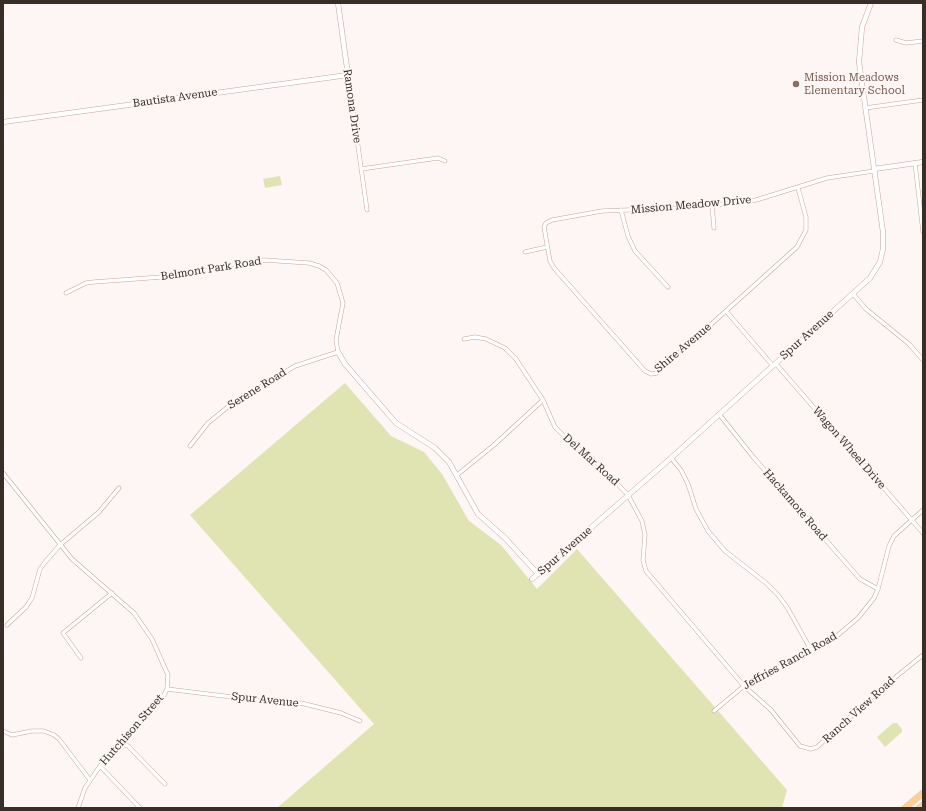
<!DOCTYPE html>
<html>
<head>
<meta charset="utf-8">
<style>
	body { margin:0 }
	#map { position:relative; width:926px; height:811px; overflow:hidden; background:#fdf6f4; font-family:"Roboto Serif",serif }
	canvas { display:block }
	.frame { position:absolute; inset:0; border:4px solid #392d28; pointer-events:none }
</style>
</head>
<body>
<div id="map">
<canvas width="926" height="811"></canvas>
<div class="frame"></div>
</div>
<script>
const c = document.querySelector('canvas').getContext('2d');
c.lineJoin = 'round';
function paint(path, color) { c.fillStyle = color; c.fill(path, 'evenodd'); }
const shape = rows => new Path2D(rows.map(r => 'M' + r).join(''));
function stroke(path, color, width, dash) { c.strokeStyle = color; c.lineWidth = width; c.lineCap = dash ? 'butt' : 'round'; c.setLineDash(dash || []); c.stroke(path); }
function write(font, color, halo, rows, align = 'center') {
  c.font = font + ' "Roboto Serif",serif'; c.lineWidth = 4; c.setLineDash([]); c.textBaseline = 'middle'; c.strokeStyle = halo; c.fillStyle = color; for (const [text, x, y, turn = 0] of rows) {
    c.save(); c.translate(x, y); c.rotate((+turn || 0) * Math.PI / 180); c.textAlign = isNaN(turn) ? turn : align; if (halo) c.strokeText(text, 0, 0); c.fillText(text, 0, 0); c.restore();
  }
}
paint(shape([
	[280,176,282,185,265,188,263,179],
	[345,383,391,436,424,452,442,474,469,521,501,545,537,589,577,549,787,790,782,808,277,808,374,724,190,515],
	[893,723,897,723,902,729,902,732,885,747,877,737]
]), '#dfe4b2');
const minor = shape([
	[896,40,906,43,923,41],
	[348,75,367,210],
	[865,108,923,100],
	[915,163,923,232],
	[361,169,438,158,445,161],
	[798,188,806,217,806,230,797,247,657,373,651,374,645,371,554,268,550,261,544,227,546,223,552,220,602,211,677,208,736,203,756,200,827,178,874,171],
	[712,205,714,228],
	[621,210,628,236,635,251,668,287],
	[525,252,547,247],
	[66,293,86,283,94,282,175,276,201,272,237,263,264,260,309,263,319,266,326,270,337,283,343,303,336,340,338,352,295,366,229,406,208,423,190,446],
	[853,294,866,309,909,344,923,360],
	[726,311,773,366],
	[464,339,475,337,486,339,505,348,516,359,543,400,555,427,573,445,590,456,628,495,642,521,645,535,643,560,646,571,744,686,771,710,800,746,811,749,817,747,882,688,923,655],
	[776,364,923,533],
	[719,414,754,458,860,579,878,589],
	[671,458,681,470,688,484,696,509,708,531,725,551,766,583,778,595,787,607,811,650],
	[3,473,72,559,134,613,152,639,168,675,167,689,164,695,100,766,85,788,78,808],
	[457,475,494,445,543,400],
	[7,625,26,607,32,598,40,569,46,561,60,545,99,512,119,488],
	[81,658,63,633,112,593],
	[167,689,289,704,301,703,341,713,360,721],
	[714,711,744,686,762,675,832,640,858,618,874,598,878,589,889,546,894,536,923,510],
	[3,731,12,735,32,731,44,731,54,735,59,739,90,780],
	[119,743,128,746,165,784],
	[100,766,140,808]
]);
const tertiary = shape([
	[3,122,348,75,338,3],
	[874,169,923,162],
	[338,352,345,364,396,423,435,448,449,462,478,514,505,538,538,574],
	[532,579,671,458,870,278,880,262,883,249,883,232,859,62,862,27,871,3]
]);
const trunk = shape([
	[905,808,923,793],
	[919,808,923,805]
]);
stroke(minor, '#c4a79a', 4.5);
stroke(tertiary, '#c4a79a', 5.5);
stroke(trunk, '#d7d5d4', 7);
stroke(minor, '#fff', 3.5);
stroke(tertiary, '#fff', 4.5);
stroke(trunk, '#fecf90', 6);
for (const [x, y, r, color] of [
	[796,84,4,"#8d6e63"]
]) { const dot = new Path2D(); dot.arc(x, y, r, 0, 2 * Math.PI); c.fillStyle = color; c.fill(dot); stroke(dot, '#fdf6f4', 1.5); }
write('11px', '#785e54', '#fdf6f4', [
	["Mission Meadows",804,78],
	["Elementary School",804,91]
], 'left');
write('11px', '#392d28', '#fdf6f4', [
	["Bautista Avenue",175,98,-8],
	["Ramona Drive",352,106,82],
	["Mission Meadow Drive",691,205,-5],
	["Belmont Park Road",211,269,-9],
	["Spur Avenue",807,335,-42],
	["Shire Avenue",683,348,-40],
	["Serene Road",257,389,-32],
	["Wagon Wheel Drive",849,448,49],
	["Del Mar Road",591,460,42],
	["Hackamore Road",795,505,49],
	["Spur Avenue",565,551,-41],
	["Jeffries Ranch Road",790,661,-29],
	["Spur Avenue",265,700,6],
	["Ranch View Road",859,710,-42],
	["Hutchison Street",132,730,-49]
]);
</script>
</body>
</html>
